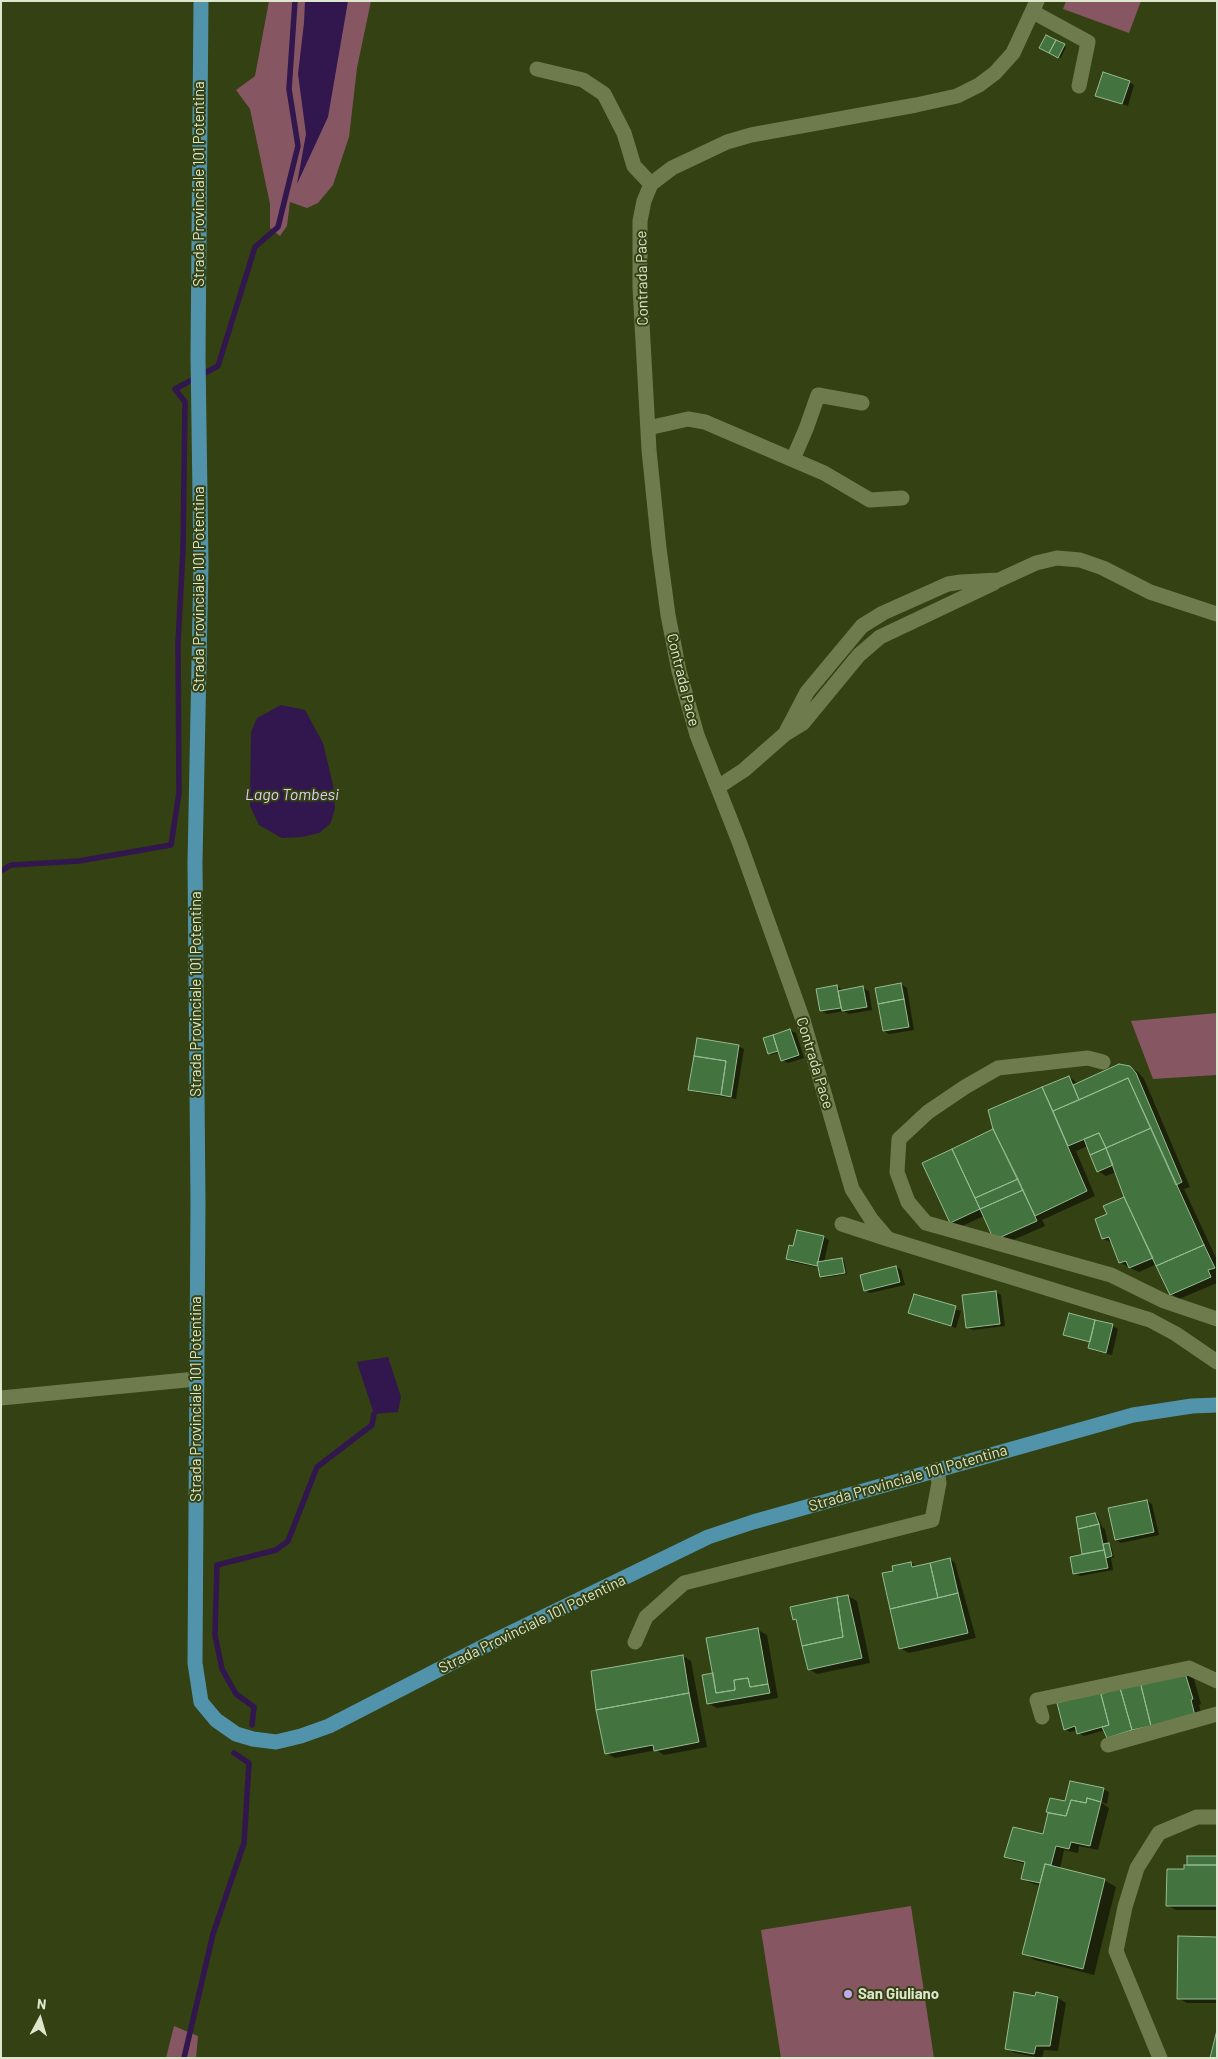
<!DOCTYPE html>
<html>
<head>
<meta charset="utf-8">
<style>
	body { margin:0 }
	#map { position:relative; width:1218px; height:2059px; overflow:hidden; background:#344112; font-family:Barlow,sans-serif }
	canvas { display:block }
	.frame { position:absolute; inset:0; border:2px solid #dee7cd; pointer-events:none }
	.north { position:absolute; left:15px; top:1994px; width:50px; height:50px; -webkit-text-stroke:4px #344112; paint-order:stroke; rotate:6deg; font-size:14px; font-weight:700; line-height:20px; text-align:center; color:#dee7cd }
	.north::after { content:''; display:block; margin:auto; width:18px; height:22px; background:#dee7cd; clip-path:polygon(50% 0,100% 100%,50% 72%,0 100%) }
</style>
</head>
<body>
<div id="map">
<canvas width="1218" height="2059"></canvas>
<div class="frame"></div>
<div class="north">N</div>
</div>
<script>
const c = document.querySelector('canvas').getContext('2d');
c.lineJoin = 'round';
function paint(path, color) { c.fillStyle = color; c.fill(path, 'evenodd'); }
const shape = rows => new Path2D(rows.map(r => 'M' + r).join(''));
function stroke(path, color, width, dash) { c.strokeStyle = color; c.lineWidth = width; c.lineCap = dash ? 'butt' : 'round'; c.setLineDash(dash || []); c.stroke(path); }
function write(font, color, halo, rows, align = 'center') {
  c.font = font + ' Barlow,sans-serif'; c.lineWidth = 4; c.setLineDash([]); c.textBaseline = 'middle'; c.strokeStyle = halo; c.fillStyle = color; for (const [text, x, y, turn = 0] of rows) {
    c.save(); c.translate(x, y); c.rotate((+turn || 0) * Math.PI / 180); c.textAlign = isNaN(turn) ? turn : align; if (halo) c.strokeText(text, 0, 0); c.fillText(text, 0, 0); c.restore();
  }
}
paint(shape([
	[269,1,371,1,357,68,349,137,333,185,318,203,307,208,290,202,287,226,280,236,270,228,270,204,250,109,236,90,255,76],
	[1066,1,1141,1,1129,33,1063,9],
	[1217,1013,1217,1075,1153,1079,1131,1021],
	[911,1906,934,2058,781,2058,761,1930],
	[174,2026,198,2036,196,2058,166,2058]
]), '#865663');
paint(shape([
	[305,1,348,1,328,117,297,184,306,134,298,74,304,23],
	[281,705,305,710,323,743,333,785,335,809,330,824,319,833,302,837,282,838,259,825,250,806,251,732,257,718],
	[388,1357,401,1397,398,1412,374,1414,357,1362]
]), '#31174d');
paint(shape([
	[1047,37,1066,47,1061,58,1041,48],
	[1129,82,1134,85,1128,106,1097,95],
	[901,984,907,988,914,1030,889,1034,884,1031],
	[837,986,843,991,863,988,869,991,872,1010,849,1014,844,1011,827,1014,821,1010,818,990],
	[790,1030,796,1033,804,1058,788,1063,782,1060,780,1052,771,1055,769,1053],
	[738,1046,744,1049,736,1099,695,1092,690,1089],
	[1129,1067,1138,1072,1144,1079,1190,1187,1184,1189,1217,1260,1217,1283,1179,1299,1171,1294,1157,1264,1139,1272,1128,1267,1120,1262,1113,1243,1103,1239,1126,1198,1116,1172,1106,1176,1098,1171,1088,1146,1076,1151,1095,1196,1042,1220,1045,1226,1004,1244,984,1216,960,1227,951,1222,924,1163,995,1129,990,1110,1069,1077,1079,1084],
	[823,1237,829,1240,824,1262,842,1259,844,1260,847,1274,823,1278,821,1277,820,1268,792,1262,787,1259],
	[896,1267,901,1270,905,1285,870,1293,865,1290],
	[996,1292,1001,1295,1005,1326,973,1330,967,1327],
	[915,1295,961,1311,956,1328,909,1313],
	[1070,1315,1113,1326,1118,1329,1112,1355,1095,1351,1089,1348,1091,1343,1065,1334],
	[1147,1501,1152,1504,1159,1535,1121,1543,1116,1540],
	[1095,1514,1098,1516,1102,1527,1105,1529,1108,1544,1111,1546,1114,1557,1111,1558,1113,1570,1080,1576,1074,1573,1083,1555,1077,1518],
	[950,1559,955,1563,976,1638,909,1653,900,1648,894,1572,911,1563,917,1567],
	[848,1596,857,1601,870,1663,817,1674,809,1669,798,1622,794,1619],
	[758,1630,767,1635,778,1698,717,1708,708,1703,714,1674],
	[683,1656,691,1661,707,1747,664,1755,656,1750,615,1758,606,1753],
	[1185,1674,1194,1679,1201,1704,1199,1705,1203,1720,1113,1741,1105,1730,1084,1736,1078,1733,1078,1730,1070,1732,1065,1729,1059,1704],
	[1103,1789,1109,1792,1107,1804,1102,1802,1102,1803,1109,1808,1098,1850,1079,1846,1078,1853,1064,1850,1060,1869,1104,1880,1116,1887,1094,1975,1035,1960,1024,1953,1041,1886,1031,1883,1022,1879,1026,1864,1014,1861,1006,1856,1044,1835,1049,1813,1047,1812,1066,1802],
	[1217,1857,1217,1910,1176,1910,1167,1905,1186,1870],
	[1217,1939,1217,2003,1187,2003,1178,1998],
	[1036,1998,1058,1998,1066,2003,1058,2051,1044,2050,1042,2058,1015,2053,1006,2048]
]), '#0007');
stroke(shape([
	[1,871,11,865,79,861,171,845,179,793,178,643,183,549,185,402,175,389,218,366,255,247,278,227,298,146,289,89,295,1],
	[252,1725,254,1707,236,1694,222,1669,215,1635,217,1565,276,1550,288,1541,317,1467,372,1425,374,1414],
	[184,2058,213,1934,244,1843,249,1763,234,1753]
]), '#31174d', 5.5);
const building = shape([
	[1046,35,1056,40,1049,53,1039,48,1046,35],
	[1056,40,1065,44,1058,58,1049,53,1056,40],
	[1103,72,1130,81,1122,104,1095,96,1103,72],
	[901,983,904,999,878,1004,875,988,901,983],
	[837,985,841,1008,820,1011,816,989,837,985],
	[863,986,867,1007,842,1011,838,991,863,986],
	[904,999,909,1027,883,1031,878,1004,904,999],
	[790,1029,799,1055,781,1061,773,1035,790,1029],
	[773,1035,778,1051,768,1054,763,1038,773,1035],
	[697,1038,739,1045,731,1097,721,1095,726,1061,694,1056,697,1038],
	[694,1056,726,1061,721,1095,688,1090,694,1056],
	[1119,1064,1130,1066,1136,1073,1182,1182,1176,1185,1128,1078,1079,1100,1073,1085,1119,1064],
	[1069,1076,1079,1100,1053,1111,1042,1087,1069,1076],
	[1128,1078,1151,1128,1106,1148,1099,1133,1068,1146,1053,1111,1128,1078],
	[1042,1087,1087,1191,1035,1216,993,1129,988,1110,1042,1087],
	[1151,1128,1204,1245,1156,1266,1124,1197,1106,1148,1151,1128],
	[993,1129,1018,1179,975,1198,952,1149,993,1129],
	[1099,1133,1106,1148,1090,1155,1084,1139,1099,1133],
	[1106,1148,1113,1165,1097,1172,1090,1155,1106,1148],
	[952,1149,980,1209,950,1223,922,1163,952,1149],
	[1018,1179,1023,1190,980,1209,975,1198,1018,1179],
	[1023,1190,1037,1221,994,1240,980,1209,1023,1190],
	[1124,1197,1153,1258,1129,1268,1126,1261,1119,1263,1109,1237,1102,1239,1095,1219,1107,1214,1103,1206,1124,1197],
	[797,1230,824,1236,817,1266,786,1259,789,1245,793,1246,797,1230],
	[1204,1245,1215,1268,1208,1270,1211,1277,1170,1295,1156,1266,1204,1245],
	[842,1258,845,1273,820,1277,817,1262,842,1258],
	[896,1266,900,1282,864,1291,860,1275,896,1266],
	[996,1291,1000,1324,966,1328,962,1295,996,1291],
	[914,1294,956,1306,951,1326,908,1313,914,1294],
	[1069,1313,1095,1320,1090,1342,1063,1335,1069,1313],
	[1095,1320,1113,1324,1106,1353,1088,1348,1095,1320],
	[1147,1500,1154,1532,1115,1540,1108,1508,1147,1500],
	[1095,1513,1099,1524,1078,1529,1076,1517,1095,1513],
	[1099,1524,1104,1550,1082,1554,1078,1529,1099,1524],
	[1109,1543,1112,1556,1106,1558,1103,1544,1109,1543],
	[1104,1550,1108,1568,1073,1574,1070,1557,1104,1550],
	[950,1558,958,1593,938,1598,930,1563,950,1558],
	[911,1562,912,1567,930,1563,938,1598,890,1609,882,1573,893,1571,892,1566,911,1562],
	[958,1593,968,1633,899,1649,890,1609,958,1593],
	[848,1595,862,1658,808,1670,802,1646,843,1637,837,1597,848,1595],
	[837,1597,843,1637,802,1646,796,1619,793,1620,790,1607,837,1597],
	[758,1628,768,1684,750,1687,748,1678,734,1680,735,1690,716,1693,706,1638,758,1628],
	[683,1655,689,1693,596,1710,591,1671,683,1655],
	[713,1673,716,1693,735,1690,734,1680,748,1678,750,1687,768,1684,770,1693,707,1704,702,1675,713,1673],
	[1185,1673,1193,1699,1191,1700,1195,1716,1151,1726,1141,1685,1185,1673],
	[1140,1682,1151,1726,1132,1730,1120,1688,1140,1682],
	[1120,1688,1132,1730,1107,1738,1102,1727,1109,1725,1101,1694,1120,1688],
	[1100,1691,1109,1725,1077,1734,1075,1726,1064,1730,1057,1703,1100,1691],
	[689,1693,699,1742,654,1751,653,1745,605,1754,596,1710,689,1693],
	[1070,1781,1104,1788,1101,1802,1087,1798,1086,1803,1071,1800,1066,1816,1046,1812,1050,1798,1065,1801,1070,1781],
	[1087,1798,1101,1802,1090,1846,1071,1842,1069,1849,1056,1846,1051,1865,1045,1864,1040,1883,1021,1879,1025,1862,1004,1857,1013,1827,1043,1834,1048,1813,1066,1816,1071,1800,1086,1803,1087,1798],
	[1187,1856,1217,1856,1217,1865,1187,1865,1187,1856],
	[1045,1864,1105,1879,1083,1969,1022,1954,1045,1864],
	[1184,1865,1217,1865,1217,1906,1166,1906,1167,1869,1184,1869,1184,1865],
	[1178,1936,1217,1937,1217,1999,1177,1999,1178,1936],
	[1014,1992,1035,1996,1036,1992,1058,1997,1050,2046,1036,2046,1034,2054,1005,2049,1014,1992],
	[1217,2030,1217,2058,1210,2058,1217,2030]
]);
paint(building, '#43733f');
stroke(building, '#96bb92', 1);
stroke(shape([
	[1037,1,1013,53,995,73,979,85,957,96,916,105,751,135,727,142,672,168,651,184,644,201,640,221,640,287,649,450,659,548,668,615,679,671,697,735,740,844,803,1020,852,1189,871,1219,888,1239,1150,1320,1176,1334,1217,1362],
	[1033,12,1088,42,1079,86],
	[537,69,583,80,604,94,624,133,634,166,651,184],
	[648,428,688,419,705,422,824,473,870,500,902,498],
	[793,459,806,429,818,395,862,403],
	[785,734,803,723,859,655,880,637,994,583],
	[718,787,744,770,785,734,807,692,862,626,883,613,948,584,961,582,999,580,1036,563,1057,558,1080,560,1103,568,1150,592,1217,614],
	[1103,1062,1088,1058,998,1068,965,1087,928,1112,899,1139,897,1172,908,1202,926,1223,1111,1275,1164,1301,1217,1319],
	[842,1224,888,1239],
	[1,1398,196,1379],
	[635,1642,646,1617,684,1583,932,1520,939,1483,937,1470],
	[1042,1717,1037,1700,1189,1668,1217,1681],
	[1108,1745,1217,1714],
	[1160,2058,1116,1951,1125,1907,1137,1868,1159,1833,1197,1817,1217,1817]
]), '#6e7c4d', 15);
stroke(shape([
	[201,1,198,356,201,565,195,862,198,1203,195,1663,201,1702,216,1720,236,1734,253,1739,276,1742,301,1736,329,1726,498,1639,708,1537,753,1522,1133,1415,1192,1406,1217,1405]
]), '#5193ab', 15);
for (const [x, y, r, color] of [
	[848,1994,5,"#c5a7f1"]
]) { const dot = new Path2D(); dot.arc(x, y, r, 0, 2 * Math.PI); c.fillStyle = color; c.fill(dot); stroke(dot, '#344112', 2); }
write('15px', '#dee7cd', '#344112', [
	["Strada Provinciale 101 Potentina",199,184,-90],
	["Contrada Pace",642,278,-91],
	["Strada Provinciale 101 Potentina",199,589,-90],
	["Contrada Pace",683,680,76],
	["Strada Provinciale 101 Potentina",196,994,-90],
	["Contrada Pace",815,1063,73],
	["Strada Provinciale 101 Potentina",196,1399,-90],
	["Strada Provinciale 101 Potentina",908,1478,-16],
	["Strada Provinciale 101 Potentina",532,1624,-26]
]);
write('bold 15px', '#dee7cd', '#344112', [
	["San Giuliano",858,1994]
], 'left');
write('italic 16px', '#ddd0f3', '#344112', [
	["Lago Tombesi",292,795]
]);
</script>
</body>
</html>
